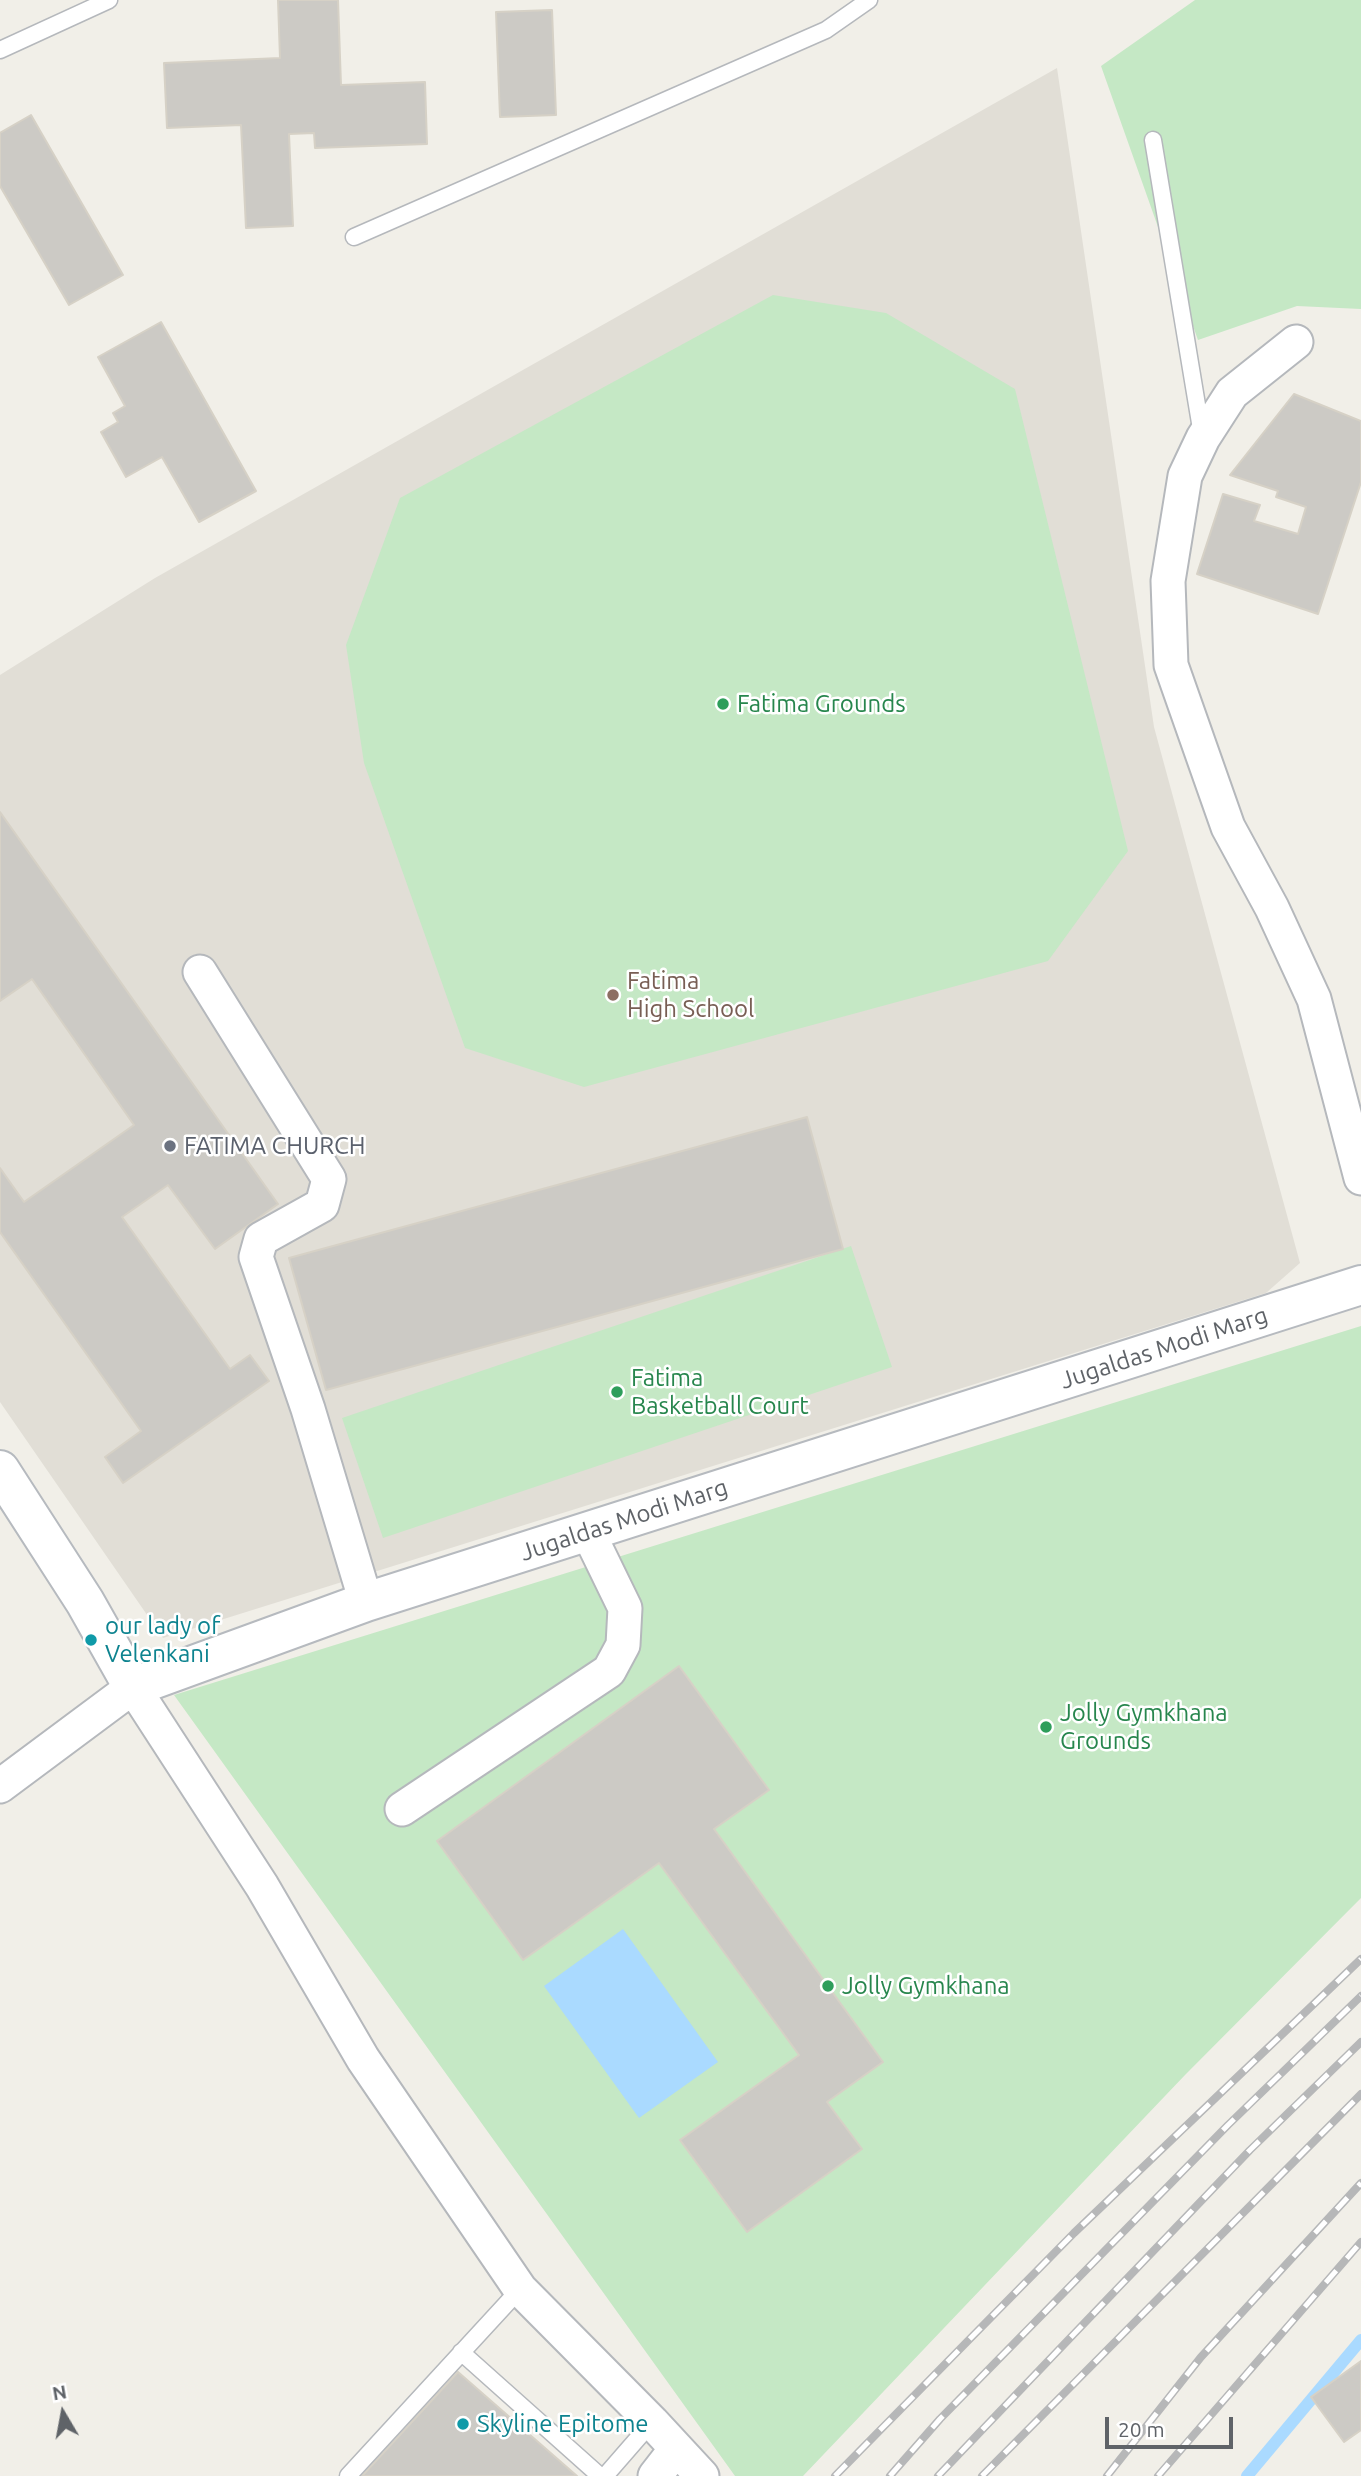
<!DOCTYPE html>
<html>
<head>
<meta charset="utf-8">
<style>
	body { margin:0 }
	#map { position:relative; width:1361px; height:2476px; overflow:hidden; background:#f1efe8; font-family:Ubuntu,sans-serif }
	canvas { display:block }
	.north { position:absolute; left:28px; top:2378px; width:70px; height:70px; -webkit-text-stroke:5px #fff; paint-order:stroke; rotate:350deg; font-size:19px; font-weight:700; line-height:28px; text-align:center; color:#5f6368 }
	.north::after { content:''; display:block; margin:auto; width:24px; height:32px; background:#5f6368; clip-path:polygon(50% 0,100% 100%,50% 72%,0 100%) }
	.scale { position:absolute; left:1105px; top:2417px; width:128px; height:32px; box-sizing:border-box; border:4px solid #5f6368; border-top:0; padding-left:9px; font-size:21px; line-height:24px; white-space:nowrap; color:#5f6368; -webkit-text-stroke:5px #fff; paint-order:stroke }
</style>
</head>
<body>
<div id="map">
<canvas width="1361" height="2476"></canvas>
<div class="north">N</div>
<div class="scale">20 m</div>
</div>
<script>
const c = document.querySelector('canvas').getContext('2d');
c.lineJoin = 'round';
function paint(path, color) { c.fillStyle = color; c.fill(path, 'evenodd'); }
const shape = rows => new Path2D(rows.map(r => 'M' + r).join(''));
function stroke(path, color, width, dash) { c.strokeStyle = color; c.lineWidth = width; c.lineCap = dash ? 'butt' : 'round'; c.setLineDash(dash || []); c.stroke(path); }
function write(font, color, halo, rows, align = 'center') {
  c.font = font + ' Ubuntu,sans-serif'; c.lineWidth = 5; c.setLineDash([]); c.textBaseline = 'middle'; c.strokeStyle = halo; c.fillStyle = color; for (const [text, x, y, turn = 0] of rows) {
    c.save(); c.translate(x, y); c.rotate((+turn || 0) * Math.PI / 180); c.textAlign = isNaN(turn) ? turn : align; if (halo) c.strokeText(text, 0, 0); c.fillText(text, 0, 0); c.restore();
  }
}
paint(shape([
	[1057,68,1154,727,1300,1263,1266,1293,163,1638,0,1402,0,675,155,578]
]), '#e1ded6');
paint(shape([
	[1195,0,1361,0,1361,309,1297,306,1198,340,1101,66],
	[773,295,886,313,1015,389,1128,851,1048,961,584,1087,465,1048,364,763,346,645,400,498],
	[851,1246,892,1367,383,1538,342,1418],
	[1361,1326,1361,1898,1185,2075,803,2476,735,2476,174,1695]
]), '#c5e8c5');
paint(shape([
	[623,1929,718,2062,639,2118,544,1986]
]), '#aadaff');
stroke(shape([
	[1247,2476,1361,2340]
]), '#aadaff', 12);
const building = shape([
	[278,0,338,0,341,85,425,82,427,144,315,148,314,133,289,134,293,226,246,228,241,125,167,128,164,63,280,58,278,0],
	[552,10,556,115,500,117,496,12,552,10],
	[31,115,123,275,69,305,0,186,0,133,31,115],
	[161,322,256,491,199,522,162,457,126,477,101,432,118,422,113,413,125,406,98,357,161,322],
	[1294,394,1361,421,1361,482,1318,614,1197,574,1223,494,1260,505,1254,521,1298,534,1306,507,1276,497,1278,491,1230,475,1294,394],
	[0,812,278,1204,215,1249,168,1185,122,1217,230,1369,250,1355,269,1381,123,1483,105,1457,141,1431,0,1232,0,1168,24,1202,134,1125,32,979,0,1001,0,812],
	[807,1117,843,1249,326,1390,289,1258,807,1117],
	[679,1666,769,1790,714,1829,883,2062,827,2102,862,2149,747,2232,680,2140,799,2055,659,1863,523,1960,437,1841,679,1666],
	[1361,2361,1361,2430,1344,2442,1311,2397,1361,2361],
	[458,2372,577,2476,362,2476,458,2372]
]);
paint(building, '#cccac5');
stroke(building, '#d6d1c6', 2);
const lane = shape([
	[0,50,109,0],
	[1153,140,1202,435],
	[354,237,826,30,869,0],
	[461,2352,600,2476],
	[348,2476,520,2289],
	[605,2476,652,2422]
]);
const street = shape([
	[1296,342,1232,393,1203,438,1185,476,1168,581,1171,665,1228,827,1272,908,1314,999,1361,1178],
	[200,972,329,1179,322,1205,261,1239,256,1257,308,1409,366,1602],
	[0,1786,133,1687,262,1886,363,2059,520,2289,652,2422,702,2476],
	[402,1809,609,1671,623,1645,625,1608,588,1532],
	[655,2476,676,2449]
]);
const secondary = shape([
	[0,1470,85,1602,133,1687,366,1602,1361,1285]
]);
stroke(lane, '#b5b8bc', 19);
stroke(street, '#b5b8bc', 37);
stroke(secondary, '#b6babf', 42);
stroke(lane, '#fff', 16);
stroke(street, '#fff', 33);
stroke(secondary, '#fff', 38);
const rail = shape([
	[835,2476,1074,2233,1361,1959],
	[890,2476,940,2419,1228,2125,1361,1996],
	[938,2476,1250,2150,1361,2042],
	[982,2476,1361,2094],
	[1107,2476,1201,2357,1361,2183],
	[1158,2476,1361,2242]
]);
stroke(rail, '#b6b7b8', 8);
stroke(rail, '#fff', 5, [16]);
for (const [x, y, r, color] of [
	[723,704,7,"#2e9e5b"],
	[613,995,7,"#8d6e63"],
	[170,1146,7,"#6b7280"],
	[617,1392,7,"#2e9e5b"],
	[91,1640,7,"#0f9aa8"],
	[1046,1727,7,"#2e9e5b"],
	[828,1986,7,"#2e9e5b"],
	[463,2424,7,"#0f9aa8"]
]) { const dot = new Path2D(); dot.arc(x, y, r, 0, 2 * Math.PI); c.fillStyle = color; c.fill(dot); stroke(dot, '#fff', 2.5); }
write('24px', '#27864d', '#fff', [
	["Fatima Grounds",737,704],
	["Fatima",631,1378],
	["Basketball Court",631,1406],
	["Jolly Gymkhana",1060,1713],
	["Grounds",1060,1741],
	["Jolly Gymkhana",842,1986]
], 'left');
write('24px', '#785e54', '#fff', [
	["Fatima",627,981],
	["High School",627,1009]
], 'left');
write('24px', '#5b616d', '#fff', [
	["FATIMA CHURCH",184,1146]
], 'left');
write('24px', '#5f6368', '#fff', [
	["Jugaldas Modi Marg",1164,1348,-18],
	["Jugaldas Modi Marg",624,1520,-18]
]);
write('24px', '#0d838f', '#fff', [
	["our lady of",105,1626],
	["Velenkani",105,1654],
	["Skyline Epitome",477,2424]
], 'left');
</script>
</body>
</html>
